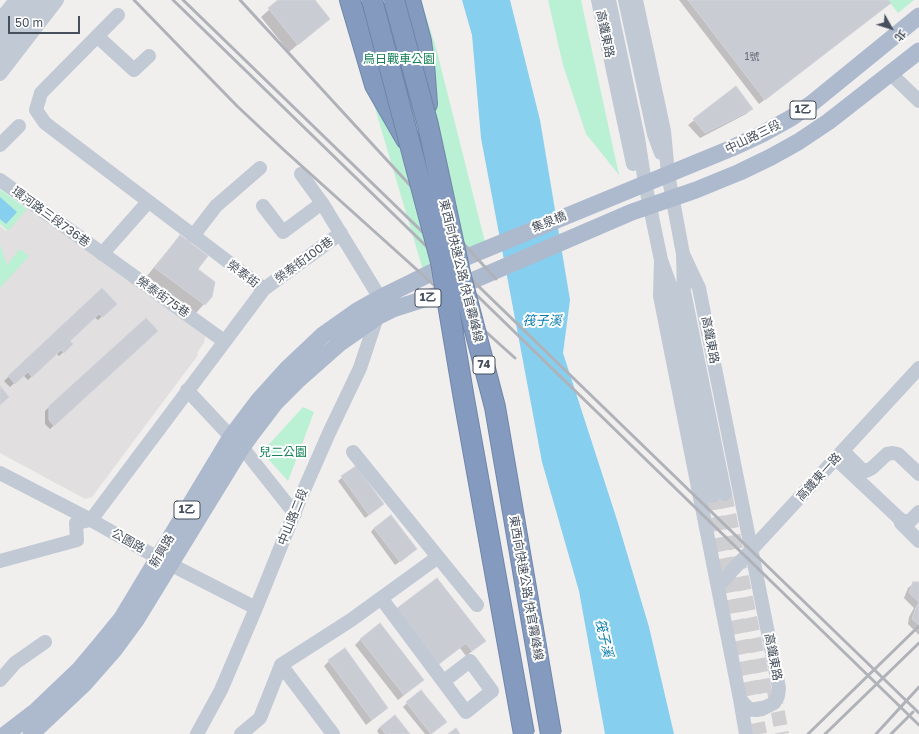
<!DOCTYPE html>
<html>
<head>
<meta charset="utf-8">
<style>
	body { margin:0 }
	#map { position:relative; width:919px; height:734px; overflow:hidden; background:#f1eeee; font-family:"Golos Text","Noto Sans TC",sans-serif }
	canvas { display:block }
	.north { position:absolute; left:871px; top:8px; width:40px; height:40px; -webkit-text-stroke:3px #fff; paint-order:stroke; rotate:129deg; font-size:11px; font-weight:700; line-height:16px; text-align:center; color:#464f5c }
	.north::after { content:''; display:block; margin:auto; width:14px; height:18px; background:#464f5c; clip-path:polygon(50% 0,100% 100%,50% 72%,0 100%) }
	.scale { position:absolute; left:8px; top:16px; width:72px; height:18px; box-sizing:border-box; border:2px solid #464f5c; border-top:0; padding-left:5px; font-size:12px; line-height:14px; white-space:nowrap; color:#464f5c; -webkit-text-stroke:3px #fff; paint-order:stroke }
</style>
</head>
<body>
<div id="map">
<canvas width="919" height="734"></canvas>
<div class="north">北</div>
<div class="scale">50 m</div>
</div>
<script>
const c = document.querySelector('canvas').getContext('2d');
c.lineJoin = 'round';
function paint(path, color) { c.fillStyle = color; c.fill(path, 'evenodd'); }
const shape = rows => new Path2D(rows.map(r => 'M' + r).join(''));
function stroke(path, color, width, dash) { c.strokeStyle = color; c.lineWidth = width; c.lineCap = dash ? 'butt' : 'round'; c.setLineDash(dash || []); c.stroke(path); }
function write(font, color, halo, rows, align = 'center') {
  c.font = font + ' "Golos Text","Noto Sans TC",sans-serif'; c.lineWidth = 4; c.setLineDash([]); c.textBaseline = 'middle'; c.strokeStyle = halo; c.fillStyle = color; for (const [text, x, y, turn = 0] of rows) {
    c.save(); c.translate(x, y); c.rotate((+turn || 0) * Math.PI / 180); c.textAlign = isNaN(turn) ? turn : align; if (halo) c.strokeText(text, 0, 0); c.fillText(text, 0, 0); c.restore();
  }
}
paint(shape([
	[27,205,206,333,204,343,197,353,198,355,92,497,85,499,0,453,0,226,6,231]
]), '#e2dfe0');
paint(shape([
	[343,0,421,0,436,48,486,246,425,277],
	[548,0,581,0,619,175,586,134,563,65],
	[888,0,914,0,898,13],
	[0,189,27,209,8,231,0,224],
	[0,244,7,265,20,249,29,256,0,288],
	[303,407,314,412,288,481,262,452]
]), '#baf0d4');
paint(shape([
	[462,0,510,0,540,120,570,300,563,353,618,523,649,627,674,734,605,734,579,591,542,462,481,138,472,35],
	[0,197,17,212,6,224,0,219]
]), '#86cfee');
paint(shape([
	[280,0,314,0,329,18,289,52,261,17],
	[679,0,887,0,884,8,759,104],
	[736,88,752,109,746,114,700,138,688,125],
	[180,237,211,296,196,313,147,276,172,245],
	[102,289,115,304,98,320,94,317,69,341,72,344,59,356,56,353,28,380,23,375,10,387,4,381],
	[152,335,50,429,45,424,45,411,49,407],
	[355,467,379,508,365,518,338,481],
	[374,528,412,553,395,565,371,532],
	[914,583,919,583,919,635,908,624,909,617,914,608,904,598,908,588],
	[397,610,479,646,466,656,460,648,433,669],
	[361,639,417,685,398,700,355,645],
	[329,661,387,708,366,725,324,666],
	[407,703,441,725,430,734,425,734,403,707],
	[380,727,409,734,379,734,377,731]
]), '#0003');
const building = shape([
	[278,0,315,0,330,19,298,45,268,8,278,0],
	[688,0,888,0,891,3,765,100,688,0],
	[736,86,753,109,705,133,693,119,736,86],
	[180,235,208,256,198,269,215,282,212,297,205,305,155,268,180,235],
	[102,288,117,304,103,317,99,314,70,341,73,344,64,353,61,350,32,377,28,372,15,384,8,376,102,288],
	[146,318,158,331,54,426,49,420,49,406,146,318],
	[0,386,9,397,0,405,0,386],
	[356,466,384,504,369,515,341,476,356,466],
	[391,515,417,549,400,562,374,528,391,515],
	[437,578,486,641,472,651,466,643,439,664,396,609,437,578],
	[913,582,919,582,919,602,909,593,913,582],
	[919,602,919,625,912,619,915,610,919,602],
	[380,623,424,680,404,695,360,639,380,623],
	[345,648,388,708,372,720,328,660,345,648],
	[421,690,447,722,431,734,406,702,421,690],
	[395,715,410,734,386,734,380,727,395,715],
	[456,728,460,734,448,734,456,728]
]);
paint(building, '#caccd4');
stroke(building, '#d2d3da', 1);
stroke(shape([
	[725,494,768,706],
	[713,496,760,734],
	[774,691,782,734]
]), '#cfced1', 14, [14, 7]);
const highway = shape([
	[350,0,375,85,406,139],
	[410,0,421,41,424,64,427,104]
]);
stroke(highway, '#6f86aa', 22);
stroke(shape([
	[598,0,633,164],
	[609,0,638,138,645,183,661,260,673,293,713,496],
	[625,0,654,134,661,153],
	[636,0,664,131,668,174,683,254,684,292,725,494],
	[0,20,16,0],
	[97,36,134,70,149,56],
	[0,37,29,0],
	[0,56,44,0],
	[0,74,57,0],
	[891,74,919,101],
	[0,145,19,126],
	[0,180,224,341],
	[263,206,283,232,322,203],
	[193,236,216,206,260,168],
	[102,254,148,202],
	[661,260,660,296,740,699,745,705,749,709,756,710,762,709,774,703,778,696,779,688,699,288,683,254],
	[264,289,341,233],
	[187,390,231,437],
	[242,447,295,514],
	[843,451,861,469,866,471,872,468,887,454,893,453,898,454,919,474],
	[836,459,902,521,910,521,919,512],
	[0,473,91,520,158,558,256,608],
	[899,518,901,523,919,541],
	[438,557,477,605],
	[0,561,77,540,76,523,91,520,264,289,45,123,36,110,41,93,118,15],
	[718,586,919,368],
	[381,598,466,712,492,691,470,661,444,681],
	[281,665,333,734],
	[0,680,15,663,45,642],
	[740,699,746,734],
	[197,734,221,690,256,608,300,499,329,433,360,368,377,317,380,298,322,203,301,174],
	[241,734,260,718,281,665,351,620,438,557,353,452]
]), '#c1c9d4', 14);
stroke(shape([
	[6,734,36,711,79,670,100,645,122,618,231,437,259,400,287,369,323,335,357,311,380,298,445,266,732,148,762,134,791,118,811,104,919,16],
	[31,734,85,683,114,650,136,620,242,447,253,432,275,403,297,381,340,343,377,317,393,309,446,292,632,212,696,190,740,172,771,157,798,142,828,122,919,51]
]), '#adbace', 17);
stroke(highway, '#849bbf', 20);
stroke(shape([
	[134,0,237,106,285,151,515,358],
	[173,0,919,725],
	[183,0,919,713],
	[240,0,496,279],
	[808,734,919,626],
	[825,734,919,643],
	[876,734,919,687],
	[891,734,913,712]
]), '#b0b2b9', 3);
const highwayBridge = shape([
	[372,0,441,262,464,399,524,734],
	[394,0,428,125,460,273,495,407,551,734]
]);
stroke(highwayBridge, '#6f86aa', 22, []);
stroke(highwayBridge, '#849bbf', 20);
write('10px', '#676e7a', null, [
	["1號",752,57]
]);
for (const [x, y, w] of [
	[803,110,26],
	[428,298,26],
	[484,365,22],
	[187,510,26]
]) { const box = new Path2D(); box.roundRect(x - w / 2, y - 9, w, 18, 3); c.fillStyle = '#fff'; c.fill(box); stroke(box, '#464f5c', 1); }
write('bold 11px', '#464f5c', null, [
	["1乙",803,110],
	["1乙",428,298],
	["74",484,365],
	["1乙",187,510]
]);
write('12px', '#464f5c', '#fff', [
	["高鐵東路",605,34,78],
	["中山路三段",753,137,-26],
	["環河路三段736巷",51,217,36],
	["集泉橋",549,222,-22],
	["榮泰街100巷",304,260,-36],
	["東西向快速公路 快官霧峰線",461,271,76],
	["榮泰街",243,274,37],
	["榮泰街75巷",163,297,35],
	["高鐵東路",710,340,79],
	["高鐵東一路",819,477,-48],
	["中山路二段",293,517,-68],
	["公園路",128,541,29],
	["新興路",162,551,-59],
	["東西向快速公路 快官霧峰線",526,588,80],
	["高鐵東路",773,657,79]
]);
write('12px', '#148054', '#fff', [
	["烏日戰車公園",399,59],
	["兒二公園",283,452]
]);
write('italic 13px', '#087bad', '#fff', [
	["筏子溪",542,321],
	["筏子溪",604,638,77]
]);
</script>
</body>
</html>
